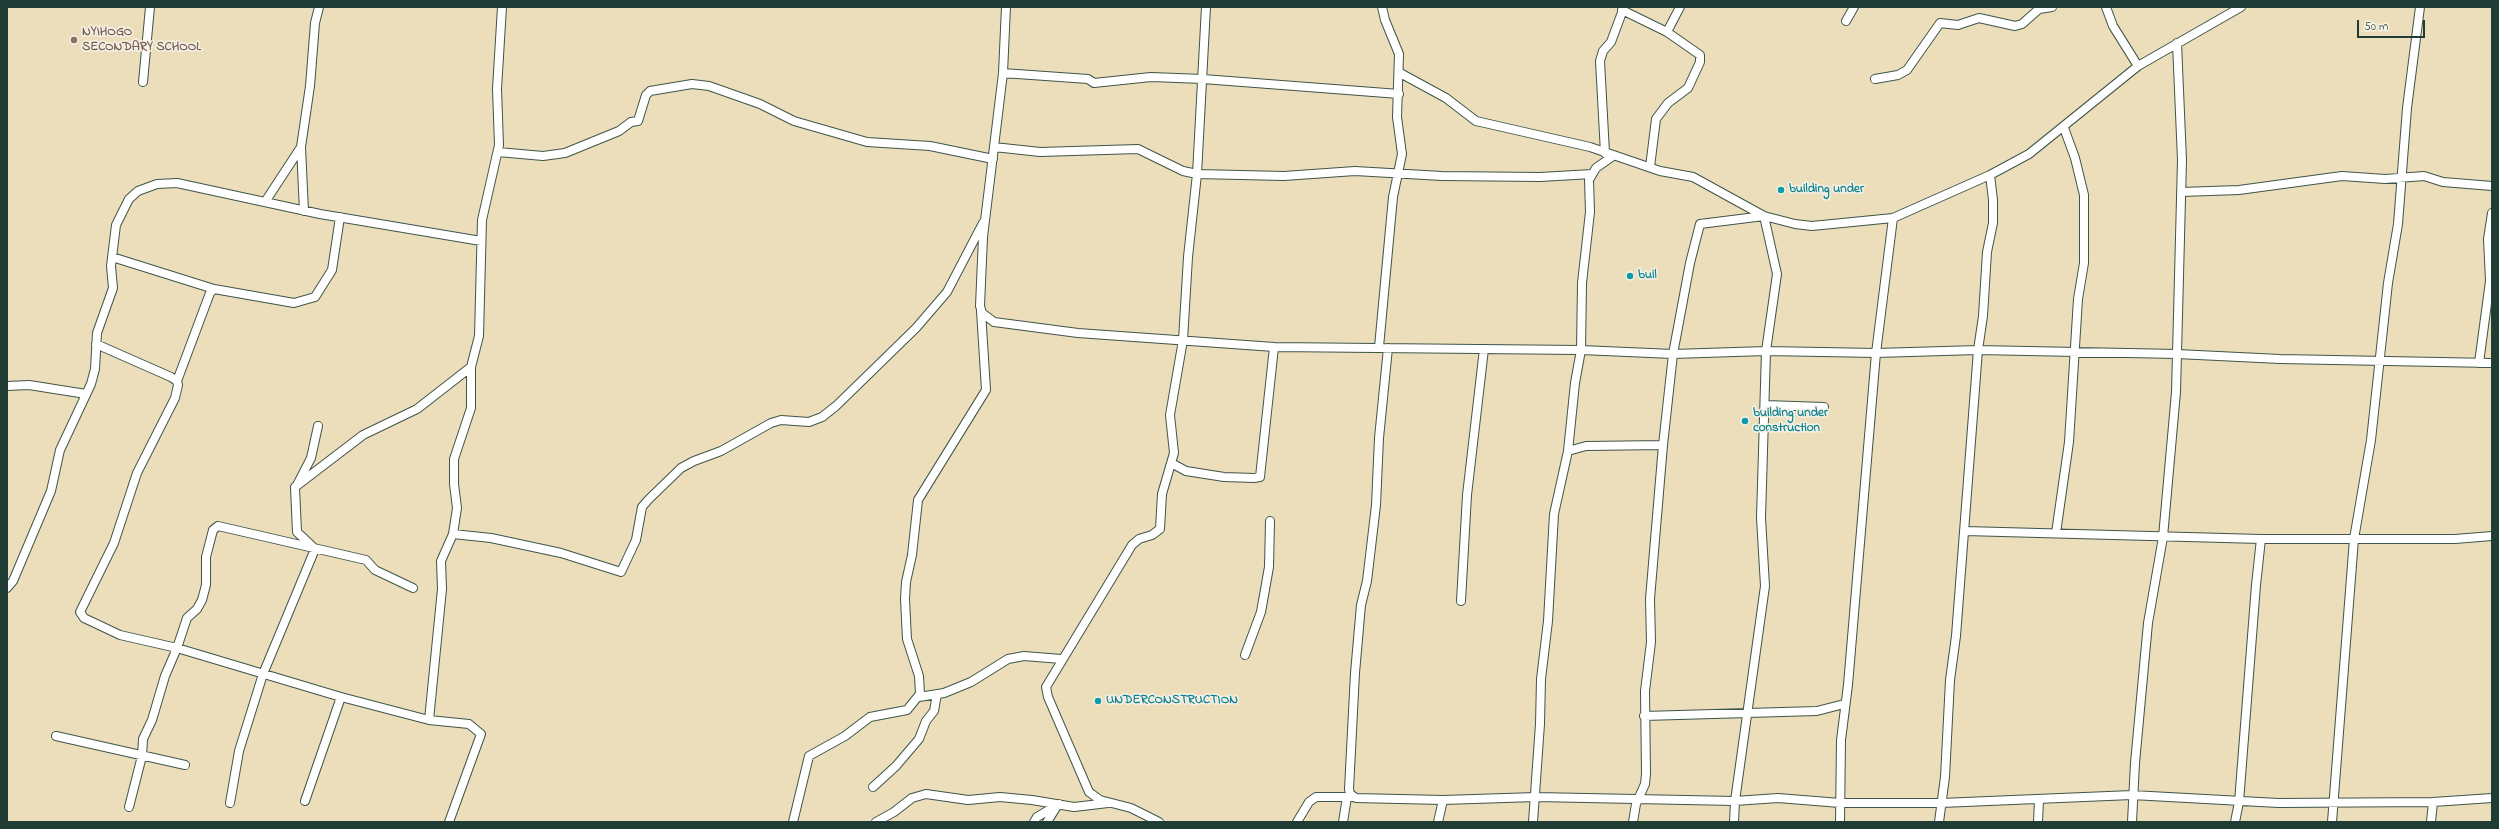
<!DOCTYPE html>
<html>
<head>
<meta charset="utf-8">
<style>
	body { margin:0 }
	#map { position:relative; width:2499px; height:829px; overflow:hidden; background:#ecdebb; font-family:"Indie Flower",sans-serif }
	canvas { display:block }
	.frame { position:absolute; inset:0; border:8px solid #1f3d34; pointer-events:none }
	.scale { position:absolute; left:2357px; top:20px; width:68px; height:18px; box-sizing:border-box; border:2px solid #1f3d34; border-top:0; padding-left:5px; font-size:12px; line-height:14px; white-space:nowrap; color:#1f3d34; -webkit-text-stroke:3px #f7f3e8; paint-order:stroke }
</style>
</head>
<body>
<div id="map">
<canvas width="2499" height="829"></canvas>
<div class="frame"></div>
<div class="scale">50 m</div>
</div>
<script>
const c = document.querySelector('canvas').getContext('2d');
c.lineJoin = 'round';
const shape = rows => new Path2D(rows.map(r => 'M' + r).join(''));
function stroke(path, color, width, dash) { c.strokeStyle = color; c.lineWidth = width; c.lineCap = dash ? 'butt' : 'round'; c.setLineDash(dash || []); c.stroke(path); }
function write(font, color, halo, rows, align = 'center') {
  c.font = font + ' "Indie Flower",sans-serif'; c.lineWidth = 3; c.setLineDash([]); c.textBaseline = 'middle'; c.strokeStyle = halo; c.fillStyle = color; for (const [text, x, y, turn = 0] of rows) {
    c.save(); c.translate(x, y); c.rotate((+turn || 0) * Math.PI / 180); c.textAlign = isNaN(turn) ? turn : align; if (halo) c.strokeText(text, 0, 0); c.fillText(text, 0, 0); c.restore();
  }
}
const minor = shape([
	[1006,7,1003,73,983,237,980,306,982,313,994,322,1078,333,1274,347,1581,350,1673,354,1766,351,1876,353,1978,350,2177,354,2280,359,2492,363],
	[2106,7,2113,26,2138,66],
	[1622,10,1667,32,1700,55,1700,62,1688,88,1668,103,1656,119,1650,167],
	[1846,21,1854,7],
	[1667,32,1680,7],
	[1003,73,1088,79,1094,83,1151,77,1203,79,1399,94],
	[1400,73,1446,98,1476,121,1590,147,1660,171,1693,177,1764,216,1795,224,1812,226,1893,218,1990,175,2029,154,2138,66,2241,7],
	[1875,79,1898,75,1907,70,1940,23,1958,25,1979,18,2015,26,2022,24,2039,9,2052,7],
	[143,82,150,7],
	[994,147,1040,152,1138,149,1183,171,1197,174,1284,176,1355,171,1442,176,1540,177,1592,174],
	[498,152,543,156,565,153,619,131,631,122,638,121,646,95,650,91,692,84,709,86,760,104,794,121,867,142,930,146,993,159],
	[1605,153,1600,61,1603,51,1611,42,1624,7],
	[2181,192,2239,190,2342,176,2385,179,2424,176,2443,182,2492,186],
	[265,202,301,147],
	[304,211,301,147,310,86,315,23,319,7],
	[112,257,214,289],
	[96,344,171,377,177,381,178,385,175,398,137,473,114,543,80,612,84,618,120,635,177,648,187,618,197,609,202,600,206,585,206,557,213,530,218,526,366,560,375,570,413,588],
	[1379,347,1393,197,1402,154,1397,117,1399,54,1385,20,1382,7],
	[1388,348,1379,438,1376,505,1367,581,1361,605,1355,673,1349,789,1350,794,1356,798,1443,800,1536,797,1735,801,1778,798,1840,803,1941,803,2132,795,2278,803,2433,802,2492,798],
	[2479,363,2490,281,2488,239,2492,213],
	[177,381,210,293,214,289,294,303,315,297,332,270,340,217],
	[7,386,29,385,86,394],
	[1765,405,1824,407],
	[1568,451,1586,446,1663,445],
	[1173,464,1186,471,1224,477,1254,478,1260,477,1274,347],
	[297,485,311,458,318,426],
	[1965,531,2261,539,2455,539,2492,536],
	[2056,533,2069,442,2078,299,2084,263,2084,195,2075,158,2064,128],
	[453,534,491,538,561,553,621,572,636,540,642,507,648,500,681,468,694,461,721,451,771,423,781,420,809,422,822,417,836,406,916,328,947,292,983,223],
	[7,588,13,581,51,491,60,450,91,384,95,369,97,333,113,288,111,266,116,225,129,199,138,191,157,184,177,183,320,214,481,241],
	[1461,601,1467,495,1484,349],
	[1245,655,1261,612,1269,567,1270,521],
	[919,697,944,693,971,682,1008,659,1024,656,1061,659],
	[1644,716,1817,711,1844,704],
	[429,720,442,589,441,561,453,534,457,508,454,484,454,459,471,408,471,367,479,336,482,220,499,145,497,89,502,7],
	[56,736,185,765],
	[873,787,896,766,919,739,926,721,934,711,937,694],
	[305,801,341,697],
	[230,803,239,751,263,674,315,549,297,532,295,487,363,435,417,409,471,367],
	[129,807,142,756,143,739,152,720,165,676,177,648,341,697,429,720,469,724,481,734,449,822],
	[793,822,809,756,845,736,870,717,907,710,920,694,919,676,907,639,905,599,906,582,912,555,918,500,986,390,981,311],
	[876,822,894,812,912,798,926,794,968,800,1000,797,1032,800,1074,807,1108,803],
	[1034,822,1037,817,1059,804],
	[1047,822,1057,806],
	[1159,822,1131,808,1100,800,1089,792,1048,697,1046,687,1132,545,1139,539,1152,535,1160,529,1162,494,1174,453,1170,415,1183,340,1188,257,1197,174,1206,7],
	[1297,822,1309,802,1316,797,1353,797],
	[1343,822,1347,797],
	[1438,822,1443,800],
	[1533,822,1540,724,1541,679,1548,621,1554,514,1568,451,1575,383,1581,350,1582,283,1590,212,1589,180,1596,168,1613,156],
	[1633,822,1636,804,1645,784,1646,774,1645,691,1651,642,1650,599,1663,445,1673,354,1690,263,1700,224,1764,216,1777,274,1766,351,1761,518,1765,586,1735,801,1734,822],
	[1840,822,1841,740,1848,685,1876,353,1893,218],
	[1939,822,1945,777,1950,680,1956,636,1978,350,1983,316,1987,252,1993,223,1993,200,1990,175],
	[2038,822,2039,800],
	[2132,822,2135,763,2148,623,2163,537,2176,392,2182,160,2177,43],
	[2235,822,2239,802,2256,585,2261,539],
	[2332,822,2354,539,2371,440,2388,283,2398,224,2407,108,2420,7],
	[2431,822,2433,802]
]);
stroke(minor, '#3e5548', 10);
stroke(minor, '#fff', 8);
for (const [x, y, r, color] of [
	[74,40,4,"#8d6e63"],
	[1781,190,4,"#0f9aa8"],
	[1630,276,4,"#0f9aa8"],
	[1745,421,4,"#0f9aa8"],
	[1098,701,4,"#0f9aa8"]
]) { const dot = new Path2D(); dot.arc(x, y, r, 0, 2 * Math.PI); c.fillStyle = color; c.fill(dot); stroke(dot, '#f7f3e8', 1.5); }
write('bold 13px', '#785e54', '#f7f3e8', [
	["NYIHOGO",82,33],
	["SECONDARY SCHOOL",82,48]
], 'left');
write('bold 13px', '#0d838f', '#f7f3e8', [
	["building under",1789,190],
	["buil",1638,276],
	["building under",1753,414],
	["construction",1753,429],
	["UNDERCONSTRUCTION",1106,701]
], 'left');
</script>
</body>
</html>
